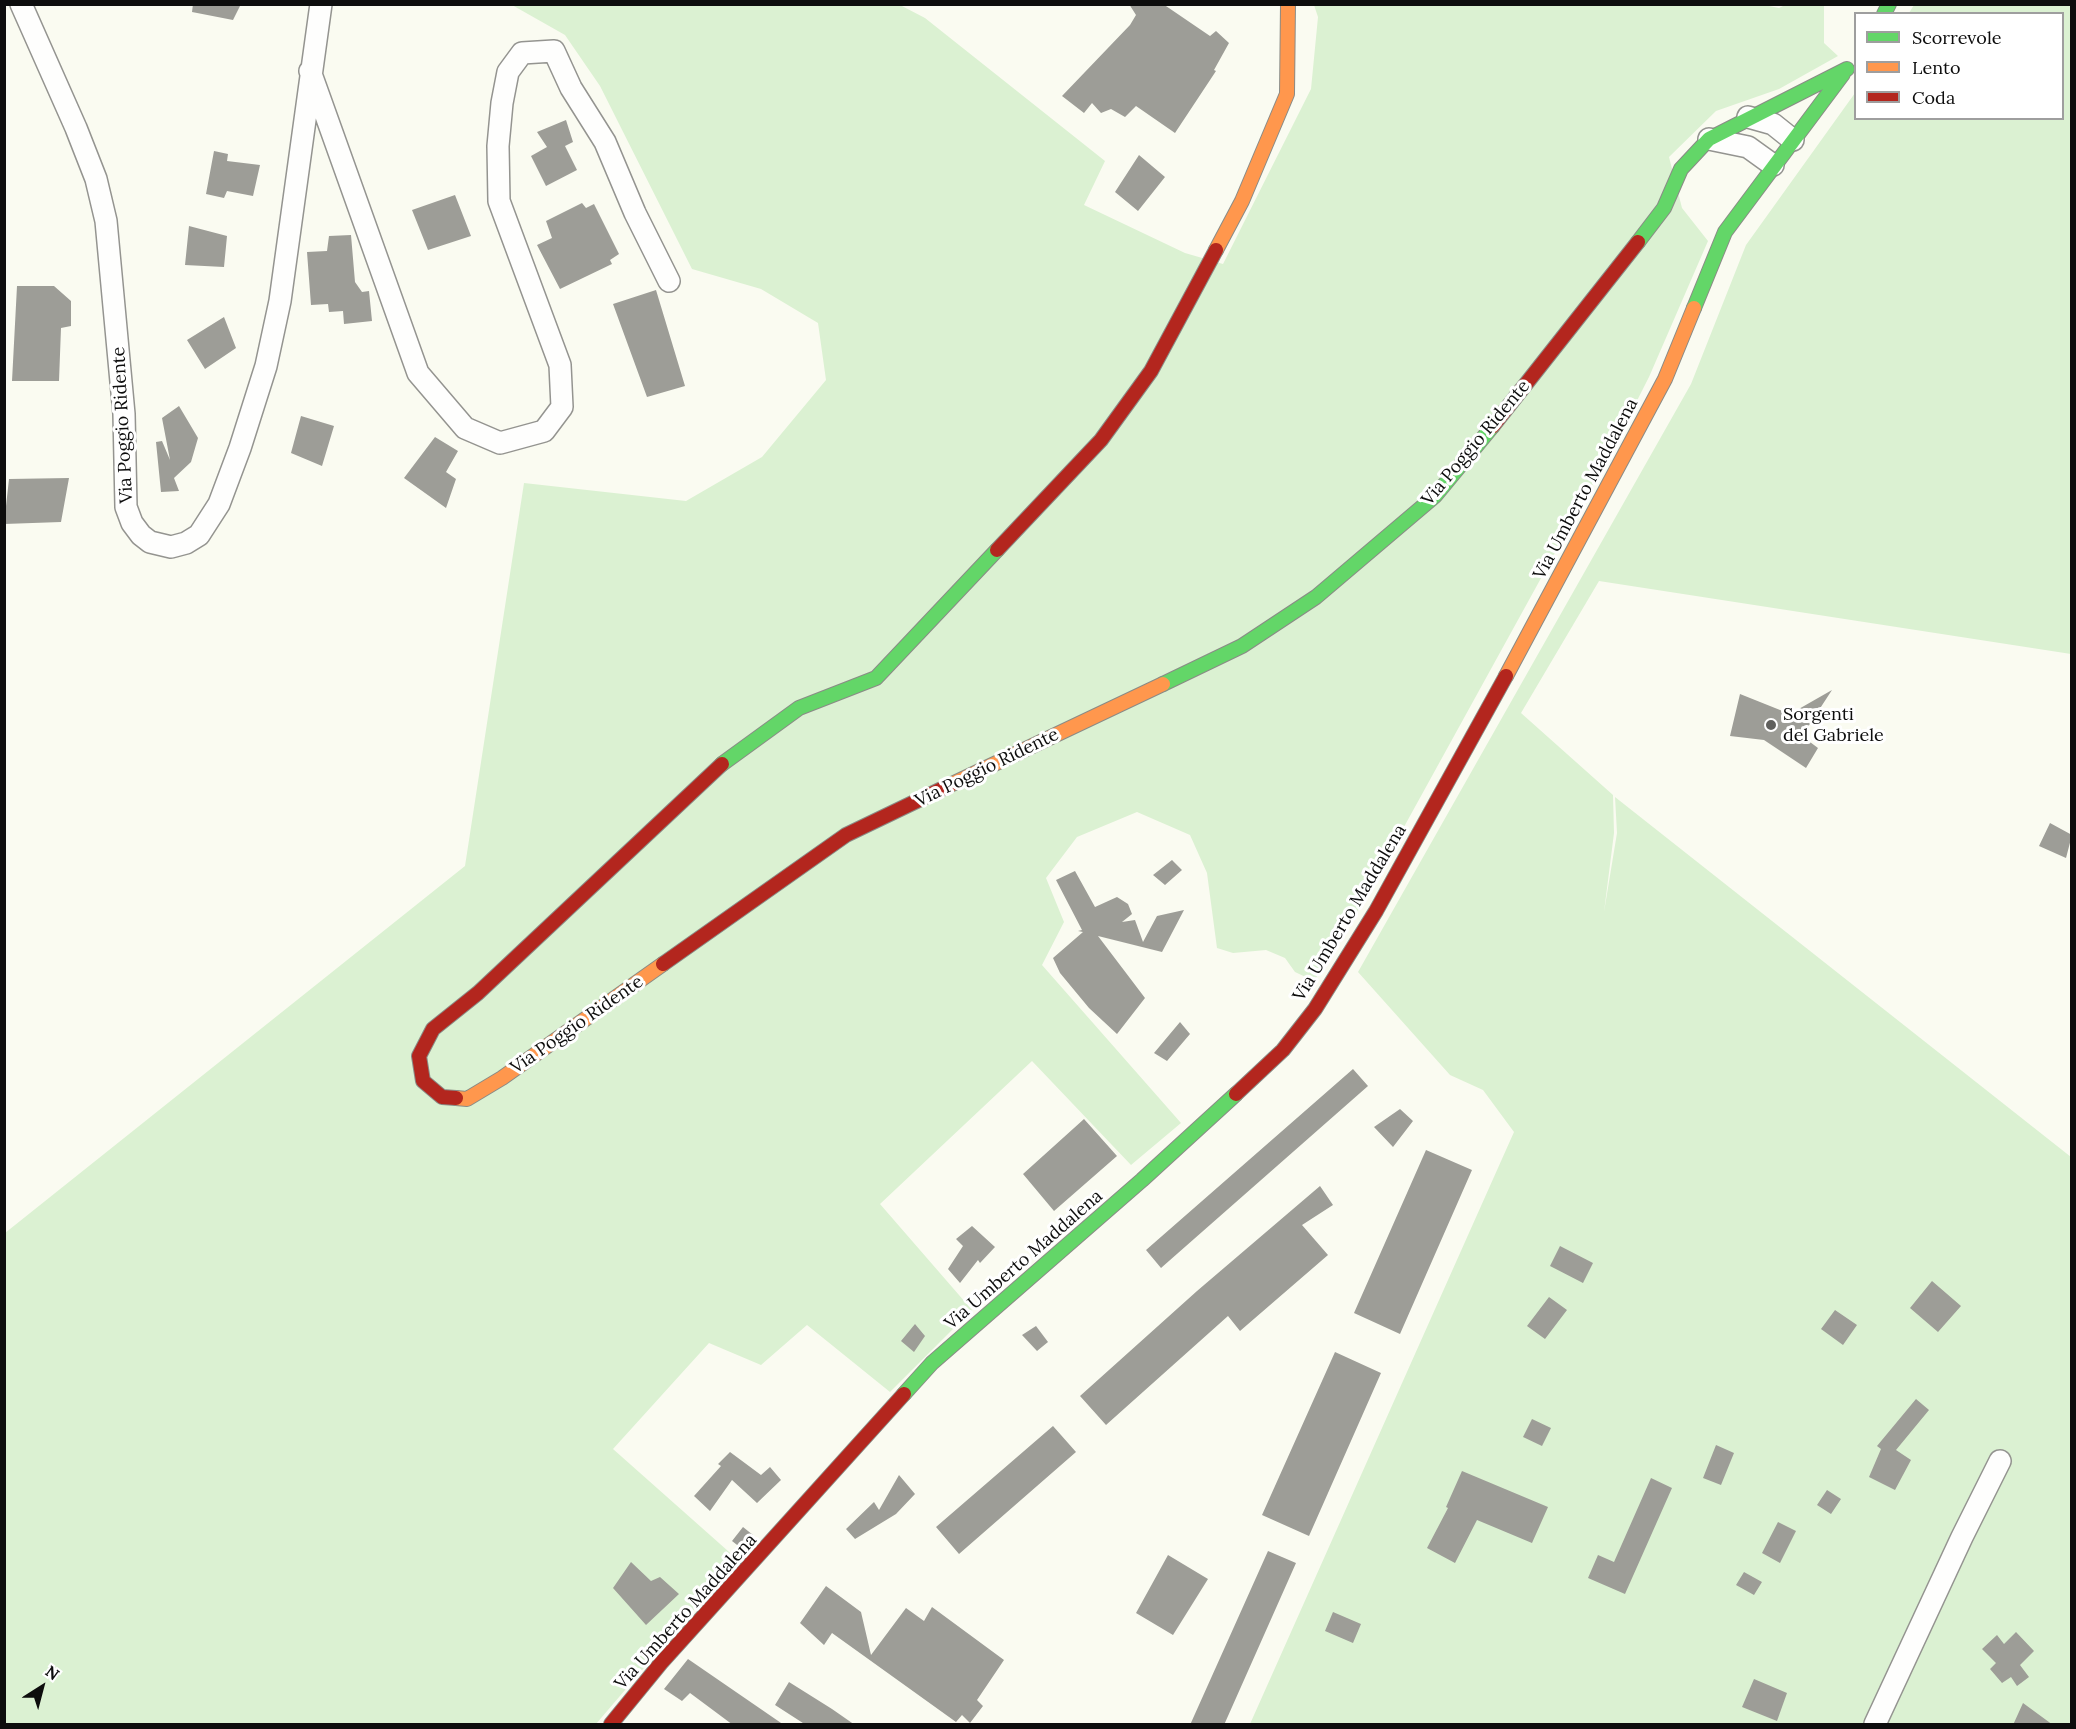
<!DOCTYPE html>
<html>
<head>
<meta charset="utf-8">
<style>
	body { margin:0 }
	#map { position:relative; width:2076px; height:1729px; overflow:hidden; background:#fafbf1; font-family:Lora,serif }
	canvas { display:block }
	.frame { position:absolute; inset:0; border:6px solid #0d0d0d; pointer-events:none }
	.legend { position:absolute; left:1854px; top:12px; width:210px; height:108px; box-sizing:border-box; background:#fff; border:2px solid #9e9e9e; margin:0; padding:8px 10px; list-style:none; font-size:18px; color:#0d0d0d }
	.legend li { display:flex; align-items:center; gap:12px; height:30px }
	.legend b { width:30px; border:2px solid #9e9e9e }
	.north { position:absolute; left:12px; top:1657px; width:60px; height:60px; -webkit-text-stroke:4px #fff; paint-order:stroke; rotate:36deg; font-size:16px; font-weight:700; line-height:24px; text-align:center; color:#0d0d0d }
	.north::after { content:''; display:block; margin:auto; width:21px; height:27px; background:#0d0d0d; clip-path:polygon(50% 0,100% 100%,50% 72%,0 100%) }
</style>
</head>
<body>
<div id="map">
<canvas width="2076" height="1729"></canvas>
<div class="frame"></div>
<ul class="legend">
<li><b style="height:8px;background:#63d668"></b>Scorrevole</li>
<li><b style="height:8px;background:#ff974d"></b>Lento</li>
<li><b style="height:8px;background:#b3261e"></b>Coda</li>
</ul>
<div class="north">N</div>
</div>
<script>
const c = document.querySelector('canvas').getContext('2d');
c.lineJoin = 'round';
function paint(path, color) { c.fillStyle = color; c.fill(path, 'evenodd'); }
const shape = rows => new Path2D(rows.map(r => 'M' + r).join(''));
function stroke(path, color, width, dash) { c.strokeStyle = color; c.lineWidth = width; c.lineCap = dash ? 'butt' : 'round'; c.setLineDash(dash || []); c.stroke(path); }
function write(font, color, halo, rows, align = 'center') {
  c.font = font + ' Lora,serif'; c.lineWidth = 6; c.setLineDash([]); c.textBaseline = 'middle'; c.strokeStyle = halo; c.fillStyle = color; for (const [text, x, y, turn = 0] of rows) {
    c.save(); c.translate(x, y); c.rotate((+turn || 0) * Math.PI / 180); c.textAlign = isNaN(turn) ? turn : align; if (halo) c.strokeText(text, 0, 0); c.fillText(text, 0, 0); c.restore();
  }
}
paint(shape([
	[1759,4,1779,8,1785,5,1824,5,1824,43,1838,56,1779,89,1716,111,1669,157,1682,208,1708,241,1649,377,1616,442,1356,914,1314,981,1295,972,1285,958,1266,950,1233,953,1217,948,1207,873,1190,835,1137,812,1077,837,1046,878,1064,922,1042,965,1181,1123,1131,1165,1032,1061,880,1204,972,1310,890,1392,807,1325,761,1365,709,1343,613,1449,737,1559,596,1724,5,1724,5,1233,465,866,524,483,686,501,762,457,826,380,818,323,761,289,692,269,600,86,565,35,512,5,900,5,925,18,1105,161,1084,205,1185,253,1223,264,1311,89,1318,17,1314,5],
	[1914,5,2071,5,2071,654,1599,581,1521,713,1613,795,1614,833,1604,912,1617,833,1615,797,2071,1157,2071,1724,1250,1724,1514,1132,1483,1090,1450,1075,1358,972,1691,384,1746,245,1855,93,1856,118,2062,118,2062,14,1909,13]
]), '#dbf1d2');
paint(shape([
	[193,4,241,4,233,20,192,12],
	[1129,4,1163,4,1210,36,1216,31,1229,43,1214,70,1216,71,1175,133,1136,106,1125,117,1111,109,1101,113,1092,103,1084,113,1062,96,1130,25,1136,15],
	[566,120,573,142,565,146,577,170,546,186,531,156,547,147,537,132],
	[214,151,228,154,227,161,260,165,253,196,227,191,224,198,206,194],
	[1139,155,1165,177,1138,211,1115,192],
	[455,195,471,236,428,250,412,210],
	[582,203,586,208,594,204,619,254,610,260,612,264,560,289,537,245,552,238,546,221],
	[189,226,227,236,224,267,185,265],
	[351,235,355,282,362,292,369,291,372,321,344,324,343,311,329,312,328,304,311,305,307,252,327,251,329,236],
	[17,286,54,286,71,301,71,326,61,328,59,381,12,381],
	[656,290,685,386,647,397,613,304],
	[224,317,236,348,205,369,187,340],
	[179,406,198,438,191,462,174,478,179,491,161,492,156,442,162,441,170,460,162,418],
	[301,416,334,426,322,466,291,453],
	[435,437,458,451,446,472,456,479,446,508,404,478],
	[69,478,61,522,4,524,9,479],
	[1832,690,1802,736,1818,748,1806,768,1764,740,1730,736,1740,694,1790,714],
	[2050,823,2072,835,2066,858,2039,846],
	[1172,860,1182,870,1165,885,1153,875],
	[1075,871,1095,907,1117,897,1128,904,1132,914,1122,922,1135,920,1143,942,1157,916,1184,910,1162,952,1098,936,1145,998,1117,1034,1089,1008,1060,973,1053,958,1083,932,1078,931,1082,930,1056,880],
	[1180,1022,1190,1034,1167,1061,1154,1053],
	[1353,1069,1368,1086,1161,1268,1146,1250],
	[1400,1109,1413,1121,1393,1147,1374,1127],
	[1084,1119,1117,1156,1054,1211,1023,1174],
	[1426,1150,1472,1170,1400,1334,1354,1313],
	[1320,1186,1333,1205,1302,1225,1328,1255,1240,1331,1228,1316,1106,1425,1080,1396,1197,1291],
	[972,1226,995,1247,980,1263,978,1260,960,1283,948,1269,963,1246,956,1239],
	[1560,1246,1593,1263,1583,1283,1550,1266],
	[1932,1281,1961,1306,1938,1332,1910,1308],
	[1549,1297,1567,1310,1545,1339,1527,1326],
	[1835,1310,1857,1325,1843,1345,1821,1329],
	[915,1324,925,1336,914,1352,901,1341],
	[1036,1326,1048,1342,1037,1351,1022,1335],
	[1335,1352,1381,1373,1309,1536,1262,1515],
	[1916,1399,1929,1410,1896,1450,1911,1460,1895,1490,1869,1477,1881,1449,1877,1446],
	[1532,1419,1551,1428,1542,1446,1523,1437],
	[1053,1426,1076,1452,959,1554,936,1527],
	[1716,1445,1734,1453,1721,1485,1703,1478],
	[730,1452,761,1475,770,1467,781,1480,757,1503,732,1480,710,1511,694,1496,721,1466,718,1464],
	[1462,1471,1548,1507,1532,1543,1477,1520,1455,1563,1427,1548,1448,1508,1446,1507],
	[899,1475,915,1494,896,1514,855,1539,846,1529,874,1502,879,1510],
	[1651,1478,1672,1488,1625,1594,1588,1578,1598,1555,1614,1562],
	[1827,1490,1841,1499,1831,1514,1817,1505],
	[1778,1522,1796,1531,1780,1563,1762,1553],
	[743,1527,753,1535,741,1548,732,1541],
	[1268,1551,1296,1563,1224,1725,1190,1725],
	[1168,1555,1208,1579,1173,1635,1136,1613],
	[631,1562,651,1581,660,1577,679,1594,646,1625,613,1588],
	[1744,1572,1762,1582,1754,1595,1736,1585],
	[826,1586,861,1612,871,1655,906,1608,924,1621,932,1607,1004,1660,977,1700,983,1706,970,1723,962,1715,956,1722,832,1633,824,1645,800,1623],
	[1333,1612,1361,1624,1353,1643,1325,1631],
	[2016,1632,2034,1651,2020,1665,2029,1677,2017,1686,2011,1677,2002,1683,1990,1669,1996,1663,1982,1649,1997,1635,2004,1644],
	[688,1659,784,1725,733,1725,690,1693,682,1701,664,1689],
	[1754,1679,1787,1693,1777,1721,1742,1707],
	[789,1682,832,1709,855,1725,806,1725,775,1705],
	[2023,1703,2053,1725,2013,1725]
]), '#9d9d97');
const street = shape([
	[21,4,76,128,96,179,106,221,124,414,126,507,132,523,141,535,150,542,171,547,186,543,199,535,219,504,240,448,266,366,280,301,321,4],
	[310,71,418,373,465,428,500,443,544,431,562,407,560,365,499,201,498,146,502,103,508,72,522,53,554,51,571,88,605,142,635,213,669,281],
	[1748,117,1773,124,1793,140],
	[1709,139,1748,147,1773,165],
	[1875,1724,1962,1537,2000,1461]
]);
const fast = shape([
	[1884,14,1889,4],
	[1638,242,1664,208,1681,169,1709,139,1847,69],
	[1694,308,1725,232,1843,74],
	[1163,684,1242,646,1316,597,1435,496,1492,427],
	[722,764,799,708,876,678,997,550],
	[904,1394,932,1363,1142,1180,1236,1094]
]);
const slow = shape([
	[1216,250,1242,201,1287,94,1288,4],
	[1506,676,1665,379,1694,308],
	[950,785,1163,684],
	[456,1098,467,1099,502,1078,663,964]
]);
const jam = shape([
	[1492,427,1638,242],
	[997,550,1101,440,1151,371,1216,250],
	[663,964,846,835,950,785],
	[1236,1094,1283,1050,1315,1009,1376,911,1506,676],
	[456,1098,442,1097,423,1081,419,1056,433,1029,478,993,722,764],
	[611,1724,661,1663,904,1394]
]);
stroke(street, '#949490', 24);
stroke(fast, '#8a8b86', 16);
stroke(slow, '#8a8b86', 16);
stroke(jam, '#8a8b86', 16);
stroke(street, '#fefefd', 21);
stroke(fast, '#63d668', 14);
stroke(slow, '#ff974d', 14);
stroke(jam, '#b3261e', 14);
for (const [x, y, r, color] of [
	[1771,725,6,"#60605d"]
]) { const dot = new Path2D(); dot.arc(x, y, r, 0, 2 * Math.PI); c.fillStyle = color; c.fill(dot); stroke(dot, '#fff', 2); }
write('18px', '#0d0d0d', '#fff', [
	["Via Poggio Ridente",123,425,-93],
	["Via Poggio Ridente",1476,443,-50],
	["Via Umberto Maddalena",1586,489,-62],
	["Via Poggio Ridente",987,768,-26],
	["Via Umberto Maddalena",1350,913,-59],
	["Via Poggio Ridente",577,1025,-35],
	["Via Umberto Maddalena",1024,1260,-41],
	["Via Umberto Maddalena",686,1612,-48]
]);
write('18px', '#0d0d0d', '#fff', [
	["Sorgenti",1783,715],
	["del Gabriele",1783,736]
], 'left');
</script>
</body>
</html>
